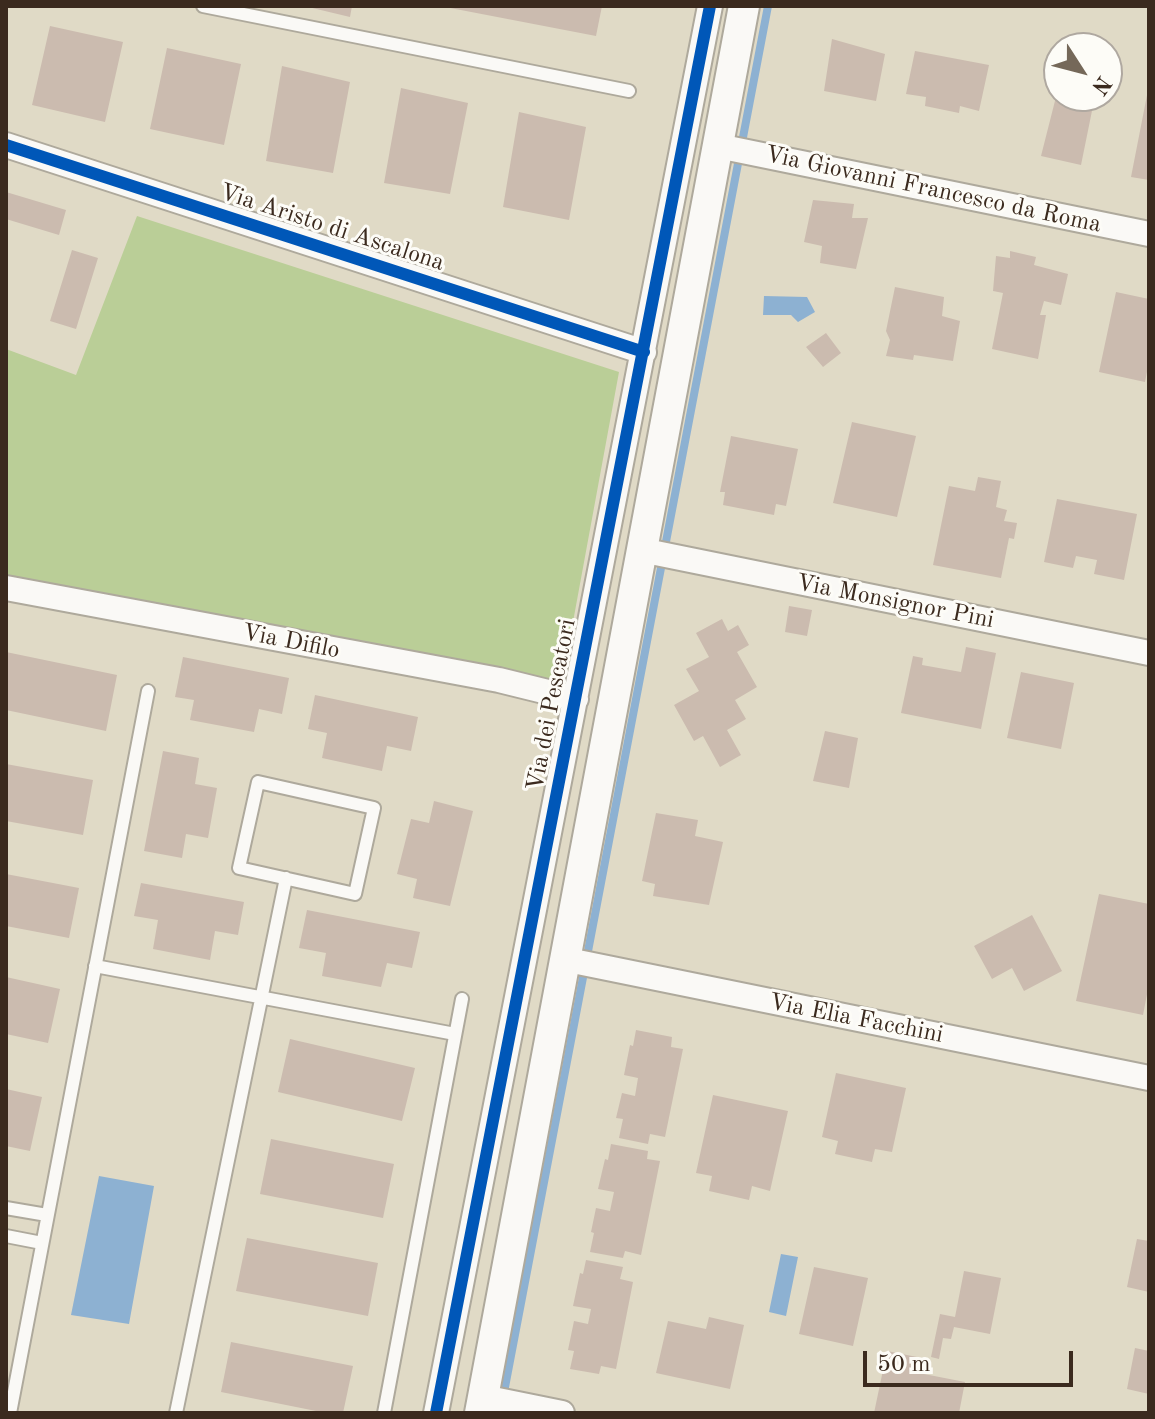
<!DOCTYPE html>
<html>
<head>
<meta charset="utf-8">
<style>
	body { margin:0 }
	#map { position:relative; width:1155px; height:1419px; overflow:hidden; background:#e0dac6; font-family:"Old Standard TT",serif }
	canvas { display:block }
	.frame { position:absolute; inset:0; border:8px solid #3b2a1e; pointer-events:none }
	.north { position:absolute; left:1043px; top:32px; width:80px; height:80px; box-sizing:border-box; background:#fdfcf7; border:2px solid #afa8a0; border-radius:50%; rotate:126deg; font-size:22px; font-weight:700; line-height:32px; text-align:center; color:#3b2a1e }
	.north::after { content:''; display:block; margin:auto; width:28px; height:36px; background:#756859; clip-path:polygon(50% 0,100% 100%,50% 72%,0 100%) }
	.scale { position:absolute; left:863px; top:1351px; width:210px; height:36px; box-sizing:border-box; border:4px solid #3b2a1e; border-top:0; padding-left:10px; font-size:24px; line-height:28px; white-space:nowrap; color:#3b2a1e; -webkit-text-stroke:6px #fdfcf7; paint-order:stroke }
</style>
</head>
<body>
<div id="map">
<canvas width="1155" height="1419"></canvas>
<div class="frame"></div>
<div class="north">N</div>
<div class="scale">50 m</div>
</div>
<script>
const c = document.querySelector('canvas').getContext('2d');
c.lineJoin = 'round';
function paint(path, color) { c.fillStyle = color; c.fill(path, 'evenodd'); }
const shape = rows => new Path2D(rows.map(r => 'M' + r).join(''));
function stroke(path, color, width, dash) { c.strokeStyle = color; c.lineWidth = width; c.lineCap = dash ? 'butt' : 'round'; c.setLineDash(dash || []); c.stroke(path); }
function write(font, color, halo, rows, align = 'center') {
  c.font = font + ' "Old Standard TT",serif'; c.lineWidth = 6; c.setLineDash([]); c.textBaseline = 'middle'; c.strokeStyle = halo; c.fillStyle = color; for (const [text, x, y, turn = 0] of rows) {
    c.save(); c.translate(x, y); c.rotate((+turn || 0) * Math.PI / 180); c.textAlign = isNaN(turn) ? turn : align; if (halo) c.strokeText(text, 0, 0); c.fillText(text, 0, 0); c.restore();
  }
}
paint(shape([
	[137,216,619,372,561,687,6,582,6,349,76,375]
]), '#bace97');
paint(shape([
	[764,296,807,297,815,312,798,322,791,315,763,315],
	[99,1176,154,1186,129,1324,71,1315],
	[781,1254,798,1257,786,1316,769,1312]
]), '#8db1d2');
stroke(shape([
	[505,1387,768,6]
]), '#8db1d2', 8);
paint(shape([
	[304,6,352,6,350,17],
	[440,6,602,6,596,36],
	[50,26,123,42,105,122,32,105],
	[832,39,885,54,876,101,824,91],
	[167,48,241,64,224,145,150,129],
	[915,51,989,65,979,111,960,106,959,113,925,106,926,97,906,94],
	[282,66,350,82,333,173,266,161],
	[401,88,468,103,450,194,384,183],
	[1058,89,1059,96,1095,96,1081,165,1041,156],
	[1148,90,1149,90,1149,180,1131,177],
	[519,112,586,127,569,220,503,207],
	[6,192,66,210,59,235,6,219],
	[813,200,854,204,852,218,868,218,856,269,820,263,822,246,804,242],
	[72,250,98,258,76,329,50,321],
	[1010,251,1036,257,1034,265,1068,274,1061,305,1044,301,1040,315,1046,315,1038,359,992,349,1003,293,993,291,996,256,1010,258],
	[895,287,944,297,942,316,960,321,953,361,914,355,913,360,886,356,890,340,886,331],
	[1116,292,1149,299,1149,361,1145,382,1099,372],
	[826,333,841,353,823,367,806,347],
	[852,422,916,436,897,517,833,503],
	[731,436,798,449,786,506,776,504,774,515,723,505,725,492,720,492],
	[978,477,1001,481,996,507,1007,510,1004,521,1017,523,1014,539,1009,538,1001,578,933,565,949,486,975,491],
	[1057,499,1137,514,1124,580,1094,574,1097,560,1076,556,1073,568,1044,562],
	[789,606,812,610,807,636,785,632],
	[722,619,728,631,738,625,749,645,737,652,757,687,735,700,746,719,727,730,741,755,720,767,703,736,694,741,674,705,699,691,686,669,709,657,696,633],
	[966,647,996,653,981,729,901,713,913,656,923,658,922,665,961,672],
	[6,652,117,675,106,731,6,710],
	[183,657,289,678,282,714,259,709,254,732,190,720,194,700,175,697],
	[1021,672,1074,683,1061,749,1007,738],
	[315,695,418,717,411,751,387,746,382,771,322,758,327,733,308,729],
	[825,731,858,738,849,788,813,781],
	[163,751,199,758,195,784,217,788,208,838,186,834,182,858,144,851],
	[6,764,93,780,83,835,6,821],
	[434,801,473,811,450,906,413,898,417,879,397,874,411,819,429,823],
	[656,813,698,820,695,836,723,842,709,905,653,896,655,884,642,881],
	[6,874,79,888,69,938,6,926],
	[141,883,244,902,238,935,215,931,210,960,153,949,158,920,134,916],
	[1099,894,1149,904,1149,984,1143,1015,1076,1001],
	[307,910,420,932,412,968,387,963,381,987,322,976,326,953,299,948],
	[1032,915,1062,971,1024,991,1012,968,992,979,974,946],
	[6,977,60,989,48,1043,6,1034],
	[636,1030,672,1037,671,1047,683,1049,665,1137,650,1134,648,1144,619,1138,623,1119,616,1118,622,1093,635,1096,638,1078,624,1075,630,1045,633,1046],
	[290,1039,415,1068,402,1121,278,1092],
	[836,1073,906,1088,892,1152,875,1149,872,1162,835,1154,838,1141,822,1137],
	[6,1089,42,1097,30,1151,6,1146],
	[713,1095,788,1111,770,1191,752,1186,749,1200,709,1191,712,1176,696,1173],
	[271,1139,394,1164,383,1218,260,1194],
	[611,1144,648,1151,647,1159,660,1161,641,1255,625,1251,623,1258,590,1252,594,1233,591,1232,596,1208,610,1211,614,1192,598,1189,605,1159,608,1160],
	[247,1238,378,1263,368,1316,236,1291],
	[1137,1239,1149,1241,1149,1292,1127,1287],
	[586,1260,623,1267,620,1279,633,1282,616,1369,601,1366,599,1374,570,1369,574,1351,568,1350,574,1321,588,1324,591,1309,573,1306,580,1273,583,1274],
	[814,1267,868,1278,853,1346,799,1334],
	[964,1271,1001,1278,990,1334,954,1327,951,1339,943,1338,939,1359,931,1357,940,1314,955,1317],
	[709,1317,744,1325,730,1389,656,1373,668,1321,706,1329],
	[231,1342,353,1366,343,1413,326,1413,221,1392],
	[1135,1348,1149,1351,1149,1394,1127,1389],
	[887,1351,927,1359,924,1374,965,1382,959,1413,874,1413]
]), '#cbbbaf');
const service = shape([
	[203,6,629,91],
	[258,782,374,808,355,894,239,868,258,782],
	[95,966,455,1034],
	[6,1208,47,1215],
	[6,1236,42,1243],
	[10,1413,148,691],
	[176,1413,286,878],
	[384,1413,462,999]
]);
const minor = shape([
	[6,145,644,352],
	[718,146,1149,234],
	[641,550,1149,653],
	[6,588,499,680,576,699],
	[563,959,1149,1078],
	[483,1397,562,1413],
	[436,1413,710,6]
]);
const tertiary = shape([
	[480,1413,744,6]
]);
stroke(service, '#aea99c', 16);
stroke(minor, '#aea99c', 28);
stroke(tertiary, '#aea99c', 34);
stroke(service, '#faf9f6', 12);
stroke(minor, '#faf9f6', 24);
stroke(tertiary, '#faf9f6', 30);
stroke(shape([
	[6,145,644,352],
	[436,1413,710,6]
]), '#0057b8', 12);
write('24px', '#3b2a1e', '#fdfcf7', [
	["Via Giovanni Francesco da Roma",933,190,12],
	["Via Aristo di Ascalona",332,228,18],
	["Via Monsignor Pini",895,602,11],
	["Via Difilo",291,642,11],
	["Via dei Pescatori",552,705,-79],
	["Via Elia Facchini",856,1019,11]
]);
</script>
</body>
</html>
